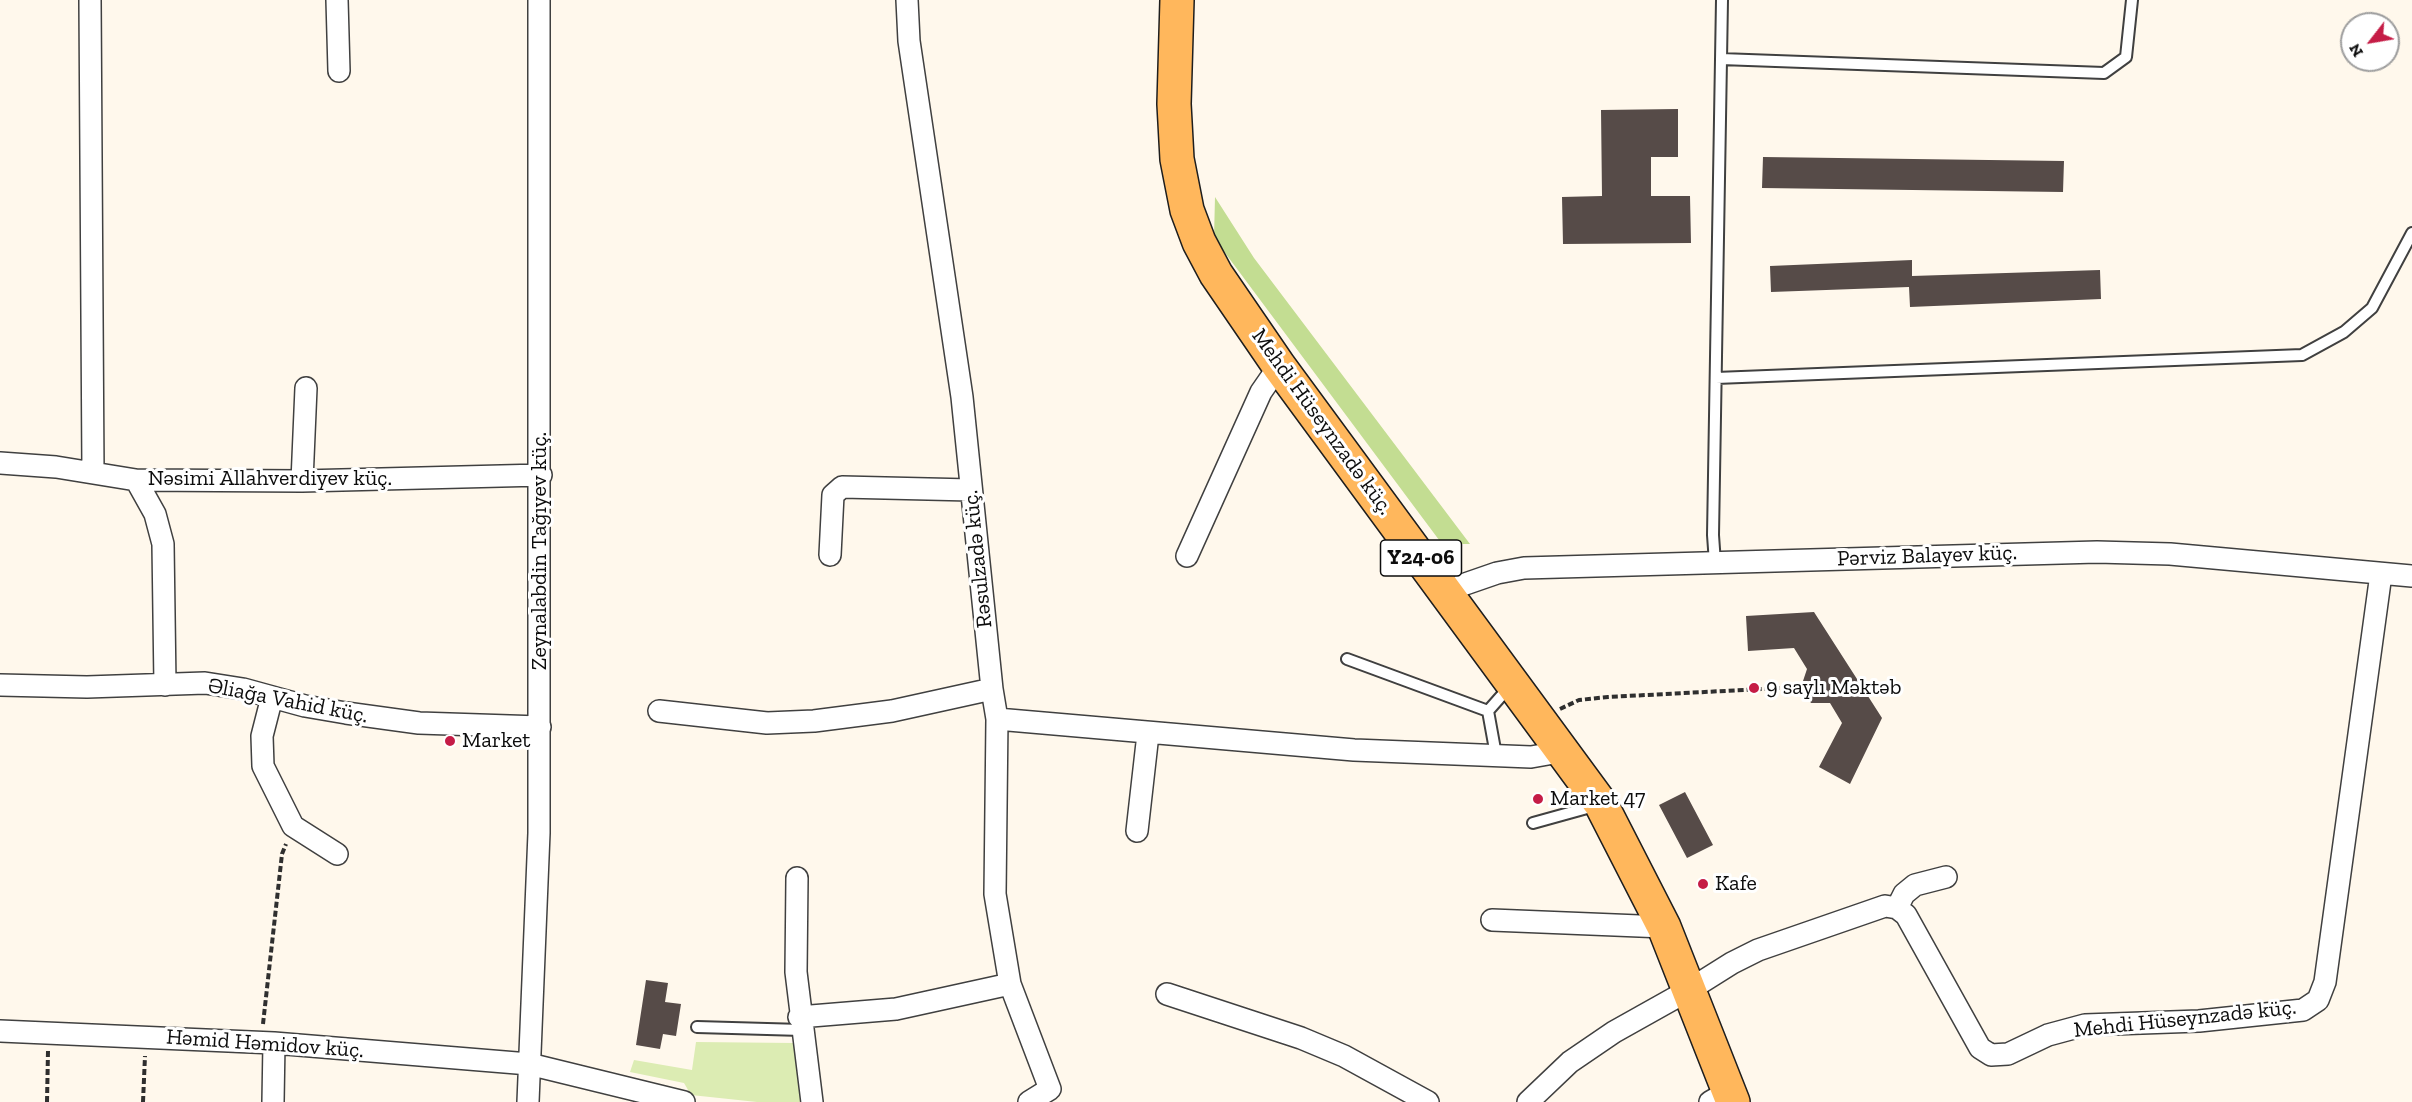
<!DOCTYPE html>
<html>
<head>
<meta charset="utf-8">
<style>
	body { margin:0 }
	#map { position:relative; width:2412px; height:1102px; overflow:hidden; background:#fff8ec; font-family:"Zilla Slab",serif }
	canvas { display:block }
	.north { position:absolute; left:2340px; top:12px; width:60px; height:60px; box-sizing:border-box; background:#fff; border:2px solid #9e9e9e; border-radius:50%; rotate:239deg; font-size:16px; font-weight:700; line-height:24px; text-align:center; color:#0d0d0d }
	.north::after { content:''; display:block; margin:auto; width:21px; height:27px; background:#c51c46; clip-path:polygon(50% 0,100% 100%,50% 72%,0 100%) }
</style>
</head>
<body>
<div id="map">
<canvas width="2412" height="1102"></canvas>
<div class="north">N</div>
</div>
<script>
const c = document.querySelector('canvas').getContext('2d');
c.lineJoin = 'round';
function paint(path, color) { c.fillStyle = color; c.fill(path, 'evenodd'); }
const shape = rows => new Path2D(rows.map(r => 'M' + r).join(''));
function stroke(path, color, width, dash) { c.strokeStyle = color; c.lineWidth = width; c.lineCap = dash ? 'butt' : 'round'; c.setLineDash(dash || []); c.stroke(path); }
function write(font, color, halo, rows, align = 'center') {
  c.font = font + ' "Zilla Slab",serif'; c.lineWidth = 6; c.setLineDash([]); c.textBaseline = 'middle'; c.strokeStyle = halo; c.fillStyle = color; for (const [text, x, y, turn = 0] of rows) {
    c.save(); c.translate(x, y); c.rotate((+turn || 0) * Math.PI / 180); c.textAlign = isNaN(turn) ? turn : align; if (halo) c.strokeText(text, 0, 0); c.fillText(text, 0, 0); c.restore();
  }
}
paint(shape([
	[696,1042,794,1043,802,1102,757,1102,691,1095,684,1083,630,1072,634,1060,692,1070]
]), '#dcecb3');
paint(shape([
	[1215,197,1254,258,1470,544,1442,544,1214,238]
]), '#c3dd92');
paint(shape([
	[1678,109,1678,157,1651,157,1651,196,1690,196,1691,243,1563,244,1562,197,1602,196,1601,110],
	[1763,157,2064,161,2063,192,1762,188],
	[1912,260,1912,276,2100,270,2101,299,1910,307,1909,287,1771,292,1770,266],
	[1814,612,1882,718,1850,784,1819,767,1842,723,1830,703,1811,703,1801,687,1807,669,1794,648,1748,651,1746,616],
	[1685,792,1713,845,1687,858,1659,805],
	[646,980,668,983,665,1002,681,1004,676,1036,663,1034,660,1049,636,1045]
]), '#564b48');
const service = shape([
	[1721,59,2104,73,2126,57,2132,0],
	[1716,378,2302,355,2344,332,2372,308,2412,233],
	[1715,563,1713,535,1722,0],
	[1347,659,1488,711],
	[1496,755,1488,711,1511,685],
	[1533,823,1598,805],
	[697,1027,802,1030]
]);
const minor = shape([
	[90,0,93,472],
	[337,0,339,71],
	[907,0,909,41,962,397,992,689,997,719,995,894,1010,984,1050,1089,1029,1102],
	[0,463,56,467,136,480,302,481,541,475],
	[136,480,155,514,163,544,165,685],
	[302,481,306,388],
	[830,555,833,495,842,487,971,490],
	[1187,556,1261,392,1279,366],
	[1445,591,1497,573,1524,568,2097,552,2170,554,2412,576],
	[0,685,87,687,205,683,243,689,305,706,346,713,419,723,540,727],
	[272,697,262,736,263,766,293,826,337,854],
	[659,711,767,723,814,721,892,711,992,689],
	[997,719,1354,750,1531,757,1565,751],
	[1137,831,1148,734],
	[797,878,796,972,812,1102],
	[1897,908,1904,894,1915,885,1946,877],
	[1492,920,1664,927],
	[1167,994,1301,1038,1344,1056,1428,1102],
	[799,1017,896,1009,1010,984],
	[0,1031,274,1043,529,1064,684,1102],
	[273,1102,274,1043],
	[528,1102,539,833,539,0],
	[1528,1102,1570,1062,1614,1032,1689,990,1732,963,1758,950,1885,906,1897,908,1906,915,1980,1048,1991,1055,2008,1054,2048,1035,2085,1025,2199,1021,2303,1010,2318,1000,2325,982,2381,574],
	[1710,1102,1729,1091]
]);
const primary = shape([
	[1177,0,1174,104,1177,159,1187,210,1199,242,1216,274,1279,366,1601,804,1664,927,1733,1102]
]);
stroke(service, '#404040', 14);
stroke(minor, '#404040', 24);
stroke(primary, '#1e1e1e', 36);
stroke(shape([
	[1560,709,1579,700,1608,697,1801,687],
	[263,1024,282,854,286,844],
	[47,1102,48,1051],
	[143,1102,145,1056]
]), '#2f2f2f', 4, [6, 3]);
stroke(service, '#fff', 10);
stroke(minor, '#fff', 21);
stroke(primary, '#ffb75c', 33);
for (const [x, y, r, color] of [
	[1754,688,6,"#c51c46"],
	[450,741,6,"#c51c46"],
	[1538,799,6,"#c51c46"],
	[1703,884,6,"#c51c46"]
]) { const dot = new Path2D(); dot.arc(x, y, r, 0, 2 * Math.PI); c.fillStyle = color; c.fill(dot); stroke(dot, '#fff', 2); }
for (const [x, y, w] of [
	[1421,558,81]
]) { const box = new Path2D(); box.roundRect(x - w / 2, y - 18, w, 36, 4.5); c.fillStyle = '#fff'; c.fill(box); stroke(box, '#0d0d0d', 1.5); }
write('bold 21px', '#0d0d0d', null, [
	["Y24-06",1421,558]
]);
write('22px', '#0d0d0d', '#fff', [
	["Mehdi Hüseynzadə küç.",1322,422,54],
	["Nəsimi Allahverdiyev küç.",270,479],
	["Zeynalabdin Tağıyev küç.",540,551,-90],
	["Pərviz Balayev küç.",1927,556,-2],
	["Rəsulzadə küç.",978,559,-96],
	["Əliağa Vahid küç.",288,701,11],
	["Mehdi Hüseynzadə küç.",2185,1019,-6],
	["Həmid Həmidov küç.",265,1044,4]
]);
write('22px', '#0d0d0d', '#fff', [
	["9 saylı Məktəb",1766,688],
	["Market",462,741],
	["Market 47",1550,799],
	["Kafe",1715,884]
], 'left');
</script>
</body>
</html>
